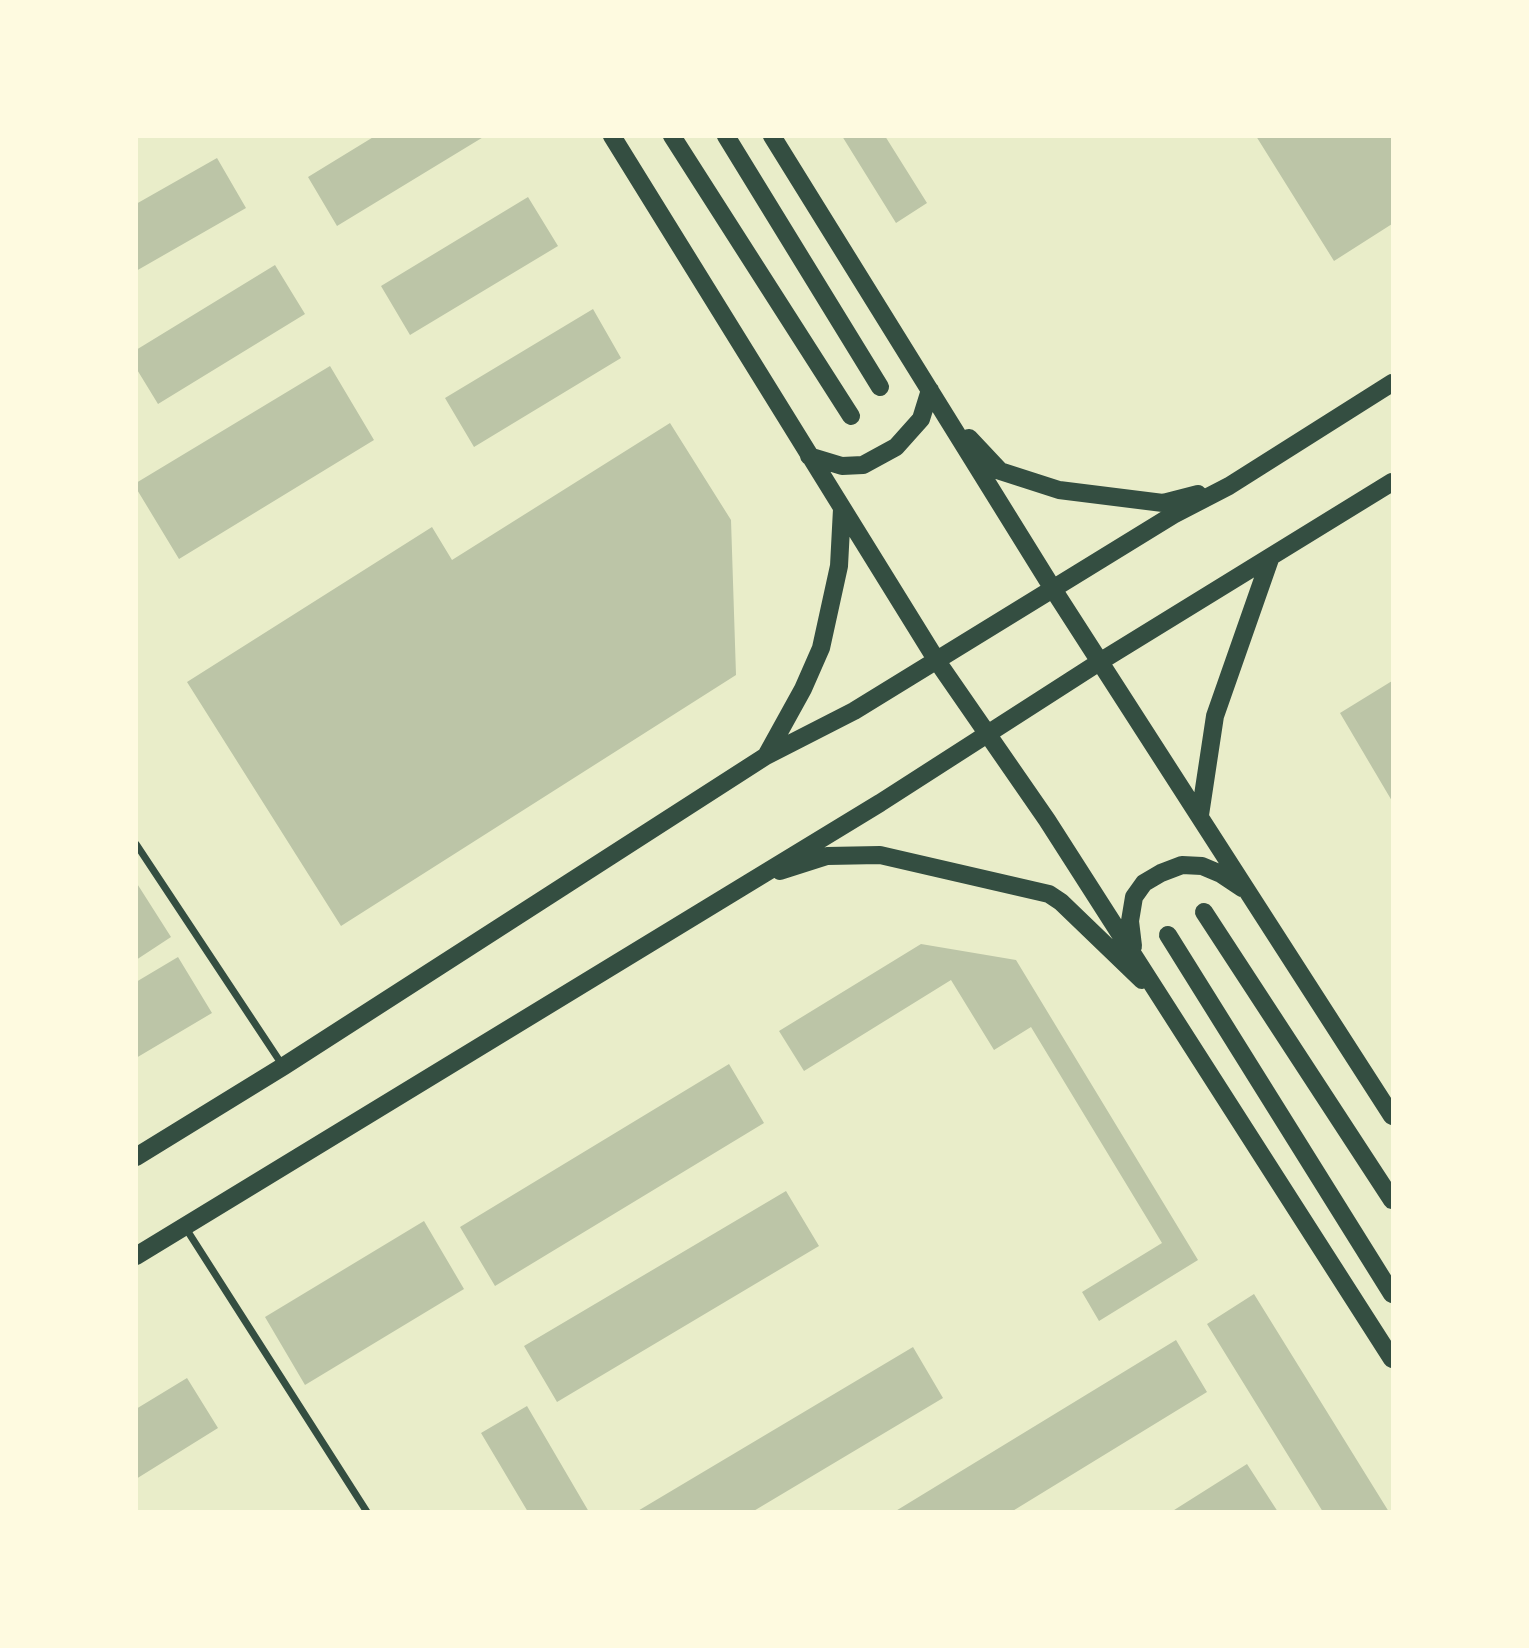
<!DOCTYPE html>
<html>
<head>
<meta charset="utf-8">
<style>
	body { margin:0 }
	#map { position:relative; width:1529px; height:1648px; overflow:hidden; background:#e9edc9; font-family:"Fira Sans Condensed",sans-serif }
	canvas { display:block }
	.frame { position:absolute; inset:0; border:138px solid #fefae0; pointer-events:none }
</style>
</head>
<body>
<div id="map">
<canvas width="1529" height="1648"></canvas>
<div class="frame"></div>
</div>
<script>
const c = document.querySelector('canvas').getContext('2d');
c.lineJoin = 'round';
function paint(path, color) { c.fillStyle = color; c.fill(path, 'evenodd'); }
const shape = rows => new Path2D(rows.map(r => 'M' + r).join(''));
function stroke(path, color, width, dash) { c.strokeStyle = color; c.lineWidth = width; c.lineCap = dash ? 'butt' : 'round'; c.setLineDash(dash || []); c.stroke(path); }
paint(shape([
	[375,136,485,136,337,226,308,177],
	[842,136,885,136,927,203,896,223],
	[1256,136,1392,136,1392,224,1334,261],
	[217,158,246,208,136,271,136,204],
	[528,197,558,246,410,335,381,286],
	[275,265,305,314,158,404,136,368,136,350],
	[593,309,621,358,474,447,445,398],
	[330,366,374,440,179,559,136,488,136,483],
	[670,423,731,520,736,675,341,926,187,682,432,527,452,560],
	[1392,681,1392,801,1340,713],
	[136,882,171,937,136,960],
	[921,944,1016,960,1198,1260,1099,1321,1082,1292,1162,1243,1031,1027,994,1050,951,980,804,1071,779,1031],
	[178,957,212,1013,136,1058,136,982],
	[729,1064,764,1123,495,1286,460,1227],
	[786,1191,819,1246,557,1402,524,1346],
	[424,1221,464,1289,305,1385,265,1317],
	[1254,1294,1389,1512,1323,1512,1207,1324],
	[1176,1340,1207,1392,1011,1512,894,1512],
	[913,1347,943,1398,752,1512,636,1512],
	[187,1378,218,1428,136,1479,136,1409],
	[527,1406,589,1512,528,1512,481,1433],
	[1247,1464,1278,1512,1171,1512]
]), '#bcc5a7');
stroke(shape([
	[136,844,283,1066],
	[185,1227,367,1512]
]), '#344e41', 7);
stroke(shape([
	[612,136,937,661,1047,820,1392,1359],
	[672,136,851,416],
	[726,136,880,387],
	[772,136,1053,589,1392,1116],
	[969,438,1000,471,1059,490,1163,503,1198,494],
	[809,456,842,466,863,465,896,447,921,419,930,390],
	[766,756,803,689,821,648,839,566,842,509],
	[1200,815,1215,716,1270,559],
	[780,871,827,856,880,855,1049,894,1061,902,1142,980],
	[1204,912,1392,1200],
	[1168,935,1392,1294],
	[1133,946,1130,921,1134,897,1144,883,1161,873,1182,865,1202,866,1221,874,1242,888],
	[136,1157,284,1066,766,756,854,711,1173,515,1229,486,1392,383],
	[136,1256,880,803,1101,661,1392,482]
]), '#344e41', 18);
</script>
</body>
</html>
